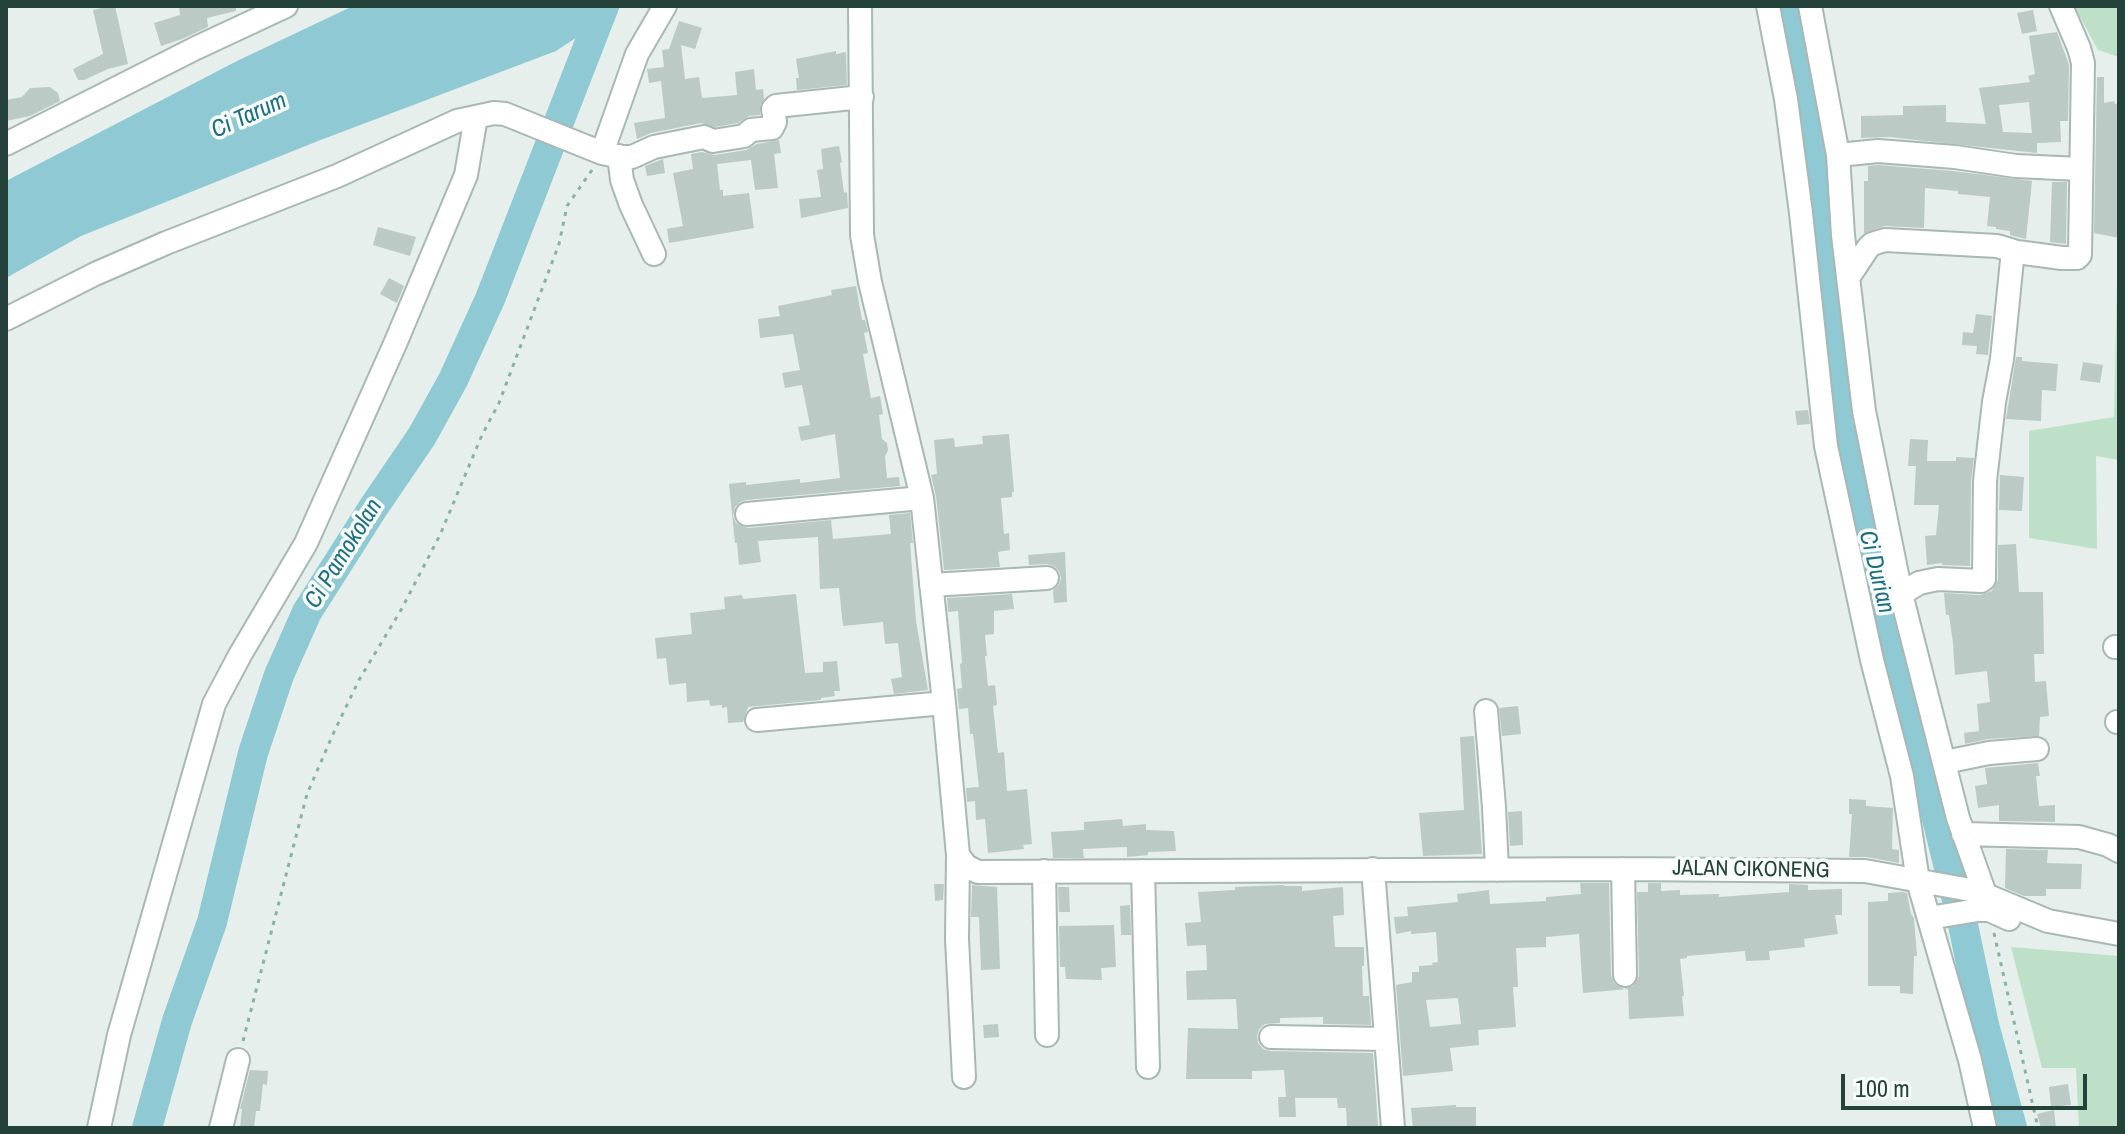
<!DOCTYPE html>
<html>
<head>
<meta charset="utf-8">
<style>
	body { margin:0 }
	#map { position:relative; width:2125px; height:1134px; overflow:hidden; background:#e6efeb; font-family:"Archivo Narrow",sans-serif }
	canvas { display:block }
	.frame { position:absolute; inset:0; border:8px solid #24423a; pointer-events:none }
	.scale { position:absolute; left:1841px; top:1074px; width:246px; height:36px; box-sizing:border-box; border:4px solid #24423a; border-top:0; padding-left:10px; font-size:24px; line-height:28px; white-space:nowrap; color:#24423a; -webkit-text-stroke:6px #f7fbf9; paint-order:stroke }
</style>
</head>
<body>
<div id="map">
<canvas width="2125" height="1134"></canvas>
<div class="frame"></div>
<div class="scale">100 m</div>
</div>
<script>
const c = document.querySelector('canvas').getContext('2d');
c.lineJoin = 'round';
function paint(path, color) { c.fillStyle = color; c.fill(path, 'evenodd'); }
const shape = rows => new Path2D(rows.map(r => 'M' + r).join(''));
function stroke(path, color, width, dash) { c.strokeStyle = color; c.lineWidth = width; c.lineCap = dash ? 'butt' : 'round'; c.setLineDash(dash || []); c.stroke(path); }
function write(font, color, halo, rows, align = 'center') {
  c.font = font + ' "Archivo Narrow",sans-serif'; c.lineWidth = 7; c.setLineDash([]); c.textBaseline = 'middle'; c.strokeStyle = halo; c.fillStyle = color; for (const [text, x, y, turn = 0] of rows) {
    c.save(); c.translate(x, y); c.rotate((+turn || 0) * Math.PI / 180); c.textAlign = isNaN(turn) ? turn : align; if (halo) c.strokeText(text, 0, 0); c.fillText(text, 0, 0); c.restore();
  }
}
paint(shape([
	[2074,6,2119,6,2119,57,2098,50],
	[2117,281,2119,282,2119,460,2096,456,2097,549,2029,538,2029,431,2114,417],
	[2011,947,2119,956,2119,1128,2079,1128,2076,1068,2042,1068]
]), '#bfe0c8');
paint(shape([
	[353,6,621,6,618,10,556,51,318,141,81,236,6,278,6,181,237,61]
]), '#8ec9d4');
stroke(shape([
	[1789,6,1800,54,1819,232,1859,500,1963,925,1984,1025,2012,1128],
	[147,1128,177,1021,212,922,253,753,279,675,307,612,373,508,422,436,453,380,490,299,604,6]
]), '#8ec9d4', 30);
paint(shape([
	[111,6,115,6,128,64,108,69,84,80,78,80,73,69,103,54,93,10],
	[179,6,236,6,236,11,207,18,208,27,182,39,161,46,154,23,180,15],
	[2033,10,2037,31,2022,34,2017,13],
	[679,21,702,28,695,49,681,45,685,79,699,77,702,98,737,95,735,72,754,69,756,90,763,89,764,99,760,105,760,115,749,116,738,123,715,127,701,123,651,133,637,139,634,123,665,118,661,81,649,83,647,69,664,67,662,50,669,49],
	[2057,32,2069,65,2068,121,2060,121,2061,142,2037,143,2037,153,1889,137,1861,138,1861,116,1903,115,1903,106,1946,105,1946,122,1986,124,1979,88,2030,82,2028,76,2035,74,2029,36],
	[2029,102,2032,133,2003,132,1999,105],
	[836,51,836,54,846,52,847,85,797,90,796,78,799,78,796,59],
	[2097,77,2104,77,2104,103,2114,101,2115,104,2119,103,2119,238,2094,233],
	[50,87,58,93,60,101,30,116,6,121,6,100,22,97,30,88],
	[779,140,781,153,774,154,778,188,755,190,751,160,717,164,720,190,723,190,723,196,749,193,754,228,669,243,667,229,683,226,673,173,693,169,691,154,702,152,715,155,746,150,757,144],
	[839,146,842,162,840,163,844,193,847,192,848,208,801,218,799,199,821,197,817,170,823,169,821,149],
	[663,159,665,173,647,176,645,166],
	[1878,165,1953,171,2032,181,2026,239,2010,235,2010,231,1996,229,1996,227,1987,226,1990,197,1958,194,1958,191,1925,188,1924,228,1885,226,1864,233,1864,181,1868,181,1868,166],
	[2052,182,2067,182,2066,244,2050,242],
	[378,227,416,237,410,256,373,245],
	[389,278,404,286,397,303,380,294],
	[856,286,862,320,865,320,868,332,864,333,868,353,863,354,871,398,880,396,883,414,879,415,882,439,887,443,888,450,885,457,887,478,899,477,900,486,746,500,740,502,735,507,733,516,736,523,748,528,831,520,833,539,891,534,889,515,910,513,913,543,910,543,916,621,928,690,894,694,891,679,902,677,898,643,885,644,883,622,843,626,839,588,820,589,818,537,758,541,761,562,739,565,737,543,735,543,729,484,746,482,746,485,800,479,800,483,840,478,835,434,801,441,798,427,810,425,802,385,785,388,782,373,800,370,793,334,760,338,758,319,780,316,778,306,832,295,831,290],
	[1976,314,1992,316,1988,355,1976,354,1977,346,1962,345,1963,332,1973,333],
	[2016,357,2022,357,2022,361,2058,364,2056,391,2042,390,2041,421,2006,419],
	[2083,362,2103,365,2100,383,2080,380],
	[1808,410,1810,424,1797,425,1795,411],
	[1009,434,1014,492,1012,492,1012,497,1001,498,1004,534,1009,533,1010,550,998,552,1000,567,944,570,936,496,931,475,937,474,934,440,954,438,955,447,983,444,982,436],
	[1910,439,1928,440,1927,461,1956,461,1956,457,1974,458,1971,481,1970,566,1942,565,1942,563,1927,565,1925,536,1936,535,1939,505,1914,505,1916,466,1908,466],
	[2000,475,2024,477,2022,511,1999,510],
	[2016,544,2019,592,2043,592,2044,654,2034,654,2035,682,2046,681,2049,716,2040,717,2039,736,1988,739,1965,744,1964,733,1979,731,1977,704,1990,702,1987,671,1955,675,1953,643,1949,615,1946,615,1944,593,1980,595,1992,591,1998,580,1998,545],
	[1065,552,1067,602,1054,603,1053,590,1059,585,1061,578,1059,571,1054,566,1047,564,1029,565,1028,555],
	[796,594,805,673,823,672,823,662,837,661,840,691,834,691,835,696,821,698,821,700,748,707,743,722,728,723,727,707,722,708,722,705,710,706,709,700,687,702,686,683,669,685,666,658,657,659,655,638,692,634,690,613,725,609,724,597,742,595,743,599],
	[1012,594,1014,609,994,611,994,634,985,635,987,656,985,656,988,686,995,685,997,705,993,706,998,753,1004,752,1007,791,1027,789,1032,844,1023,845,1024,849,988,853,985,819,976,820,975,801,967,802,966,788,979,787,973,734,970,734,968,708,959,709,957,689,962,688,960,664,962,663,958,611,948,612,947,598],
	[1518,706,1521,734,1502,736,1499,708],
	[1474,736,1482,854,1423,856,1419,813,1464,810,1460,737],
	[2038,763,2040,776,2036,776,2039,806,2055,805,2055,822,1999,821,1999,805,1978,808,1975,786,1987,784,1985,768],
	[1849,799,1866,800,1866,806,1893,808,1892,849,1899,850,1899,863,1867,857,1849,857,1852,814,1849,814],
	[1522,811,1523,845,1510,846,1508,812],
	[1122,819,1123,826,1146,824,1146,830,1174,831,1176,851,1148,852,1148,855,1127,857,1127,847,1104,848,1083,849,1084,858,1053,858,1051,832,1084,830,1084,822],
	[2006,849,2048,850,2047,863,2082,864,2081,889,2046,889,2046,896,2024,896,2005,888],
	[1580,883,1609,883,1611,975,1614,983,1624,989,1633,986,1639,976,1637,892,1648,892,1648,883,1661,883,1661,891,1680,890,1680,895,1719,894,1719,897,1789,892,1789,884,1808,885,1808,890,1842,889,1842,915,1835,915,1838,934,1804,939,1805,947,1769,951,1770,960,1746,961,1745,951,1687,956,1687,958,1680,959,1684,996,1682,996,1684,1016,1629,1019,1628,989,1583,993,1579,934,1546,937,1546,947,1516,948,1518,987,1513,987,1516,1027,1478,1030,1479,1045,1450,1048,1453,1071,1403,1076,1396,985,1412,982,1412,972,1419,972,1419,966,1433,965,1432,963,1438,962,1436,932,1411,934,1411,931,1396,934,1394,917,1408,916,1407,907,1458,902,1457,894,1489,890,1490,904,1546,901,1546,897,1581,894],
	[1458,998,1461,1024,1430,1027,1426,1000],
	[934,884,944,884,943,900,935,901],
	[972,885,997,887,1000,969,981,970,979,917,971,917],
	[1283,885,1284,886,1302,886,1302,891,1343,887,1344,915,1333,916,1335,947,1364,947,1364,966,1362,966,1363,996,1369,996,1371,1025,1323,1024,1323,1017,1280,1018,1280,1023,1265,1024,1259,1029,1257,1036,1258,1043,1263,1049,1271,1051,1373,1053,1378,1126,1372,1126,1372,1128,1347,1128,1346,1108,1338,1108,1337,1098,1295,1098,1296,1117,1279,1117,1278,1097,1286,1097,1284,1070,1252,1071,1252,1079,1186,1079,1188,1028,1238,1029,1236,999,1187,1000,1186,971,1207,970,1206,945,1187,946,1185,923,1201,922,1198,892,1235,890,1235,887],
	[1058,887,1069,887,1070,912,1059,912],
	[1902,892,1907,893,1911,914,1914,918,1917,956,1914,956,1913,994,1900,993,1900,986,1868,986,1868,902,1888,901,1888,893],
	[1130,905,1131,935,1121,935,1120,906],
	[1114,925,1116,967,1101,968,1102,980,1066,979,1065,967,1060,967,1059,926],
	[998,1024,999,1037,984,1038,983,1025],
	[250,1070,268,1071,267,1085,263,1084,260,1111,256,1111,254,1128,240,1128,242,1109,240,1109],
	[2068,1084,2071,1105,2051,1107,2049,1087],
	[1456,1105,1456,1107,1476,1107,1476,1128,1413,1128,1411,1108],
	[2054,1110,2056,1128,2041,1128,2037,1114]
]), '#bbcac4');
const minor = shape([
	[860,6,862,235,870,282,922,498,944,703,958,855,966,866,978,872,1623,869,1865,871,1976,891,2048,921,2119,934],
	[1768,6,1786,99,1801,213,1826,446,1872,660,1902,776,1918,881,1970,1060,1985,1128],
	[1810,6,1838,155,1843,235,1864,411,1901,594,1958,818,1985,894],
	[6,144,196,48,286,6],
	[602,153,621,157,632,157,654,147,704,137,713,141,744,136,751,130,772,128,775,122,773,109,776,106,862,97],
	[1838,155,1878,151,1955,157,2016,166,2080,169],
	[619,156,622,180,631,205,654,254],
	[1848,278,1868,248,1872,244,1885,240,1997,246,2017,252,2062,258,2077,258,2080,255,2083,63,2079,48,2061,6],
	[6,319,95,274,166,243,337,176,457,121,494,113,505,114,602,153,637,54,665,6],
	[747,514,922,498],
	[931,585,1047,578],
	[1901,594,1919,583,1928,581,1938,579,1981,581,1984,579,1985,481,1994,402,2002,359,2012,260,2017,252],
	[2115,647,2119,647],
	[1486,711,1494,807,1497,870],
	[757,720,944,703],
	[2117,722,2119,722],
	[1945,762,1989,753,2037,749],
	[1963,834,2079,837,2108,845,2119,851],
	[958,855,957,939,964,1077],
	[1373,869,1393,1128],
	[1623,869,1625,975],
	[1044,871,1047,1035],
	[1143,871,1148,1067],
	[1929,918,1978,910,1989,910,2009,919],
	[1271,1037,1386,1039],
	[99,1128,119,1035,214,704,240,655,306,543,395,344,466,175,476,117],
	[221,1128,238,1060]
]);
stroke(minor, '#a8b8b2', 26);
stroke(shape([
	[1994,933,2038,1128],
	[243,1041,307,794,334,732,359,680,401,610,440,535,482,435,499,403,559,244,567,206,592,170]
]), '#86b3a5', 3, [4, 6]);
stroke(minor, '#fff', 22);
write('22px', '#24423a', '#f7fbf9', [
	["JALAN CIKONENG",1751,870,1]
]);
write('italic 24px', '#1c6f80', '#f7fbf9', [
	["Ci Tarum",249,116,-24],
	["Ci Pamokolan",344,554,-58],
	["Ci Durian",1876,572,76]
]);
</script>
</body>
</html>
